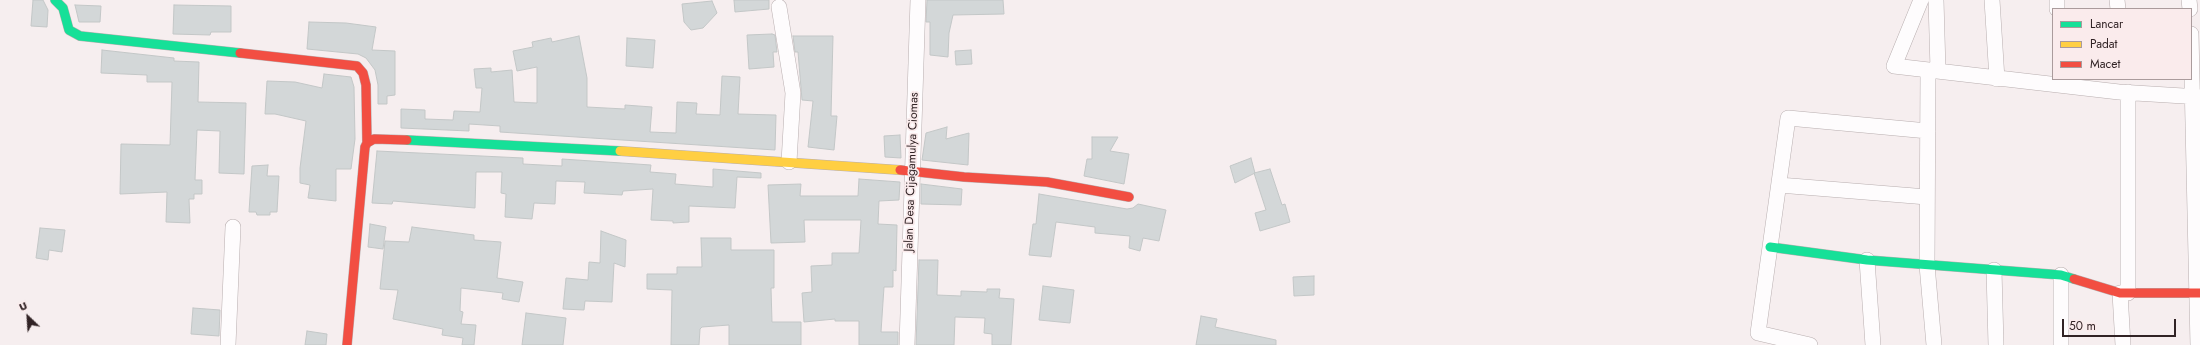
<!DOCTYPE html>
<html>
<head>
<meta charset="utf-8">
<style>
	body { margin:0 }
	#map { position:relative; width:2200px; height:345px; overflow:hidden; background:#f6eeef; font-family:Jost,sans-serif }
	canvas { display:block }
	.legend { position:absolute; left:2052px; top:8px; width:140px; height:72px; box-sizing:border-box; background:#faebec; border:1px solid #aa9b9c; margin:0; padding:5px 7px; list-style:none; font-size:12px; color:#312325 }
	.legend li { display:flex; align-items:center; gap:8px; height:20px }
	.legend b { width:20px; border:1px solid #aa9b9c }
	.north { position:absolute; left:8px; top:297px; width:40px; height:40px; -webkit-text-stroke:3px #faebec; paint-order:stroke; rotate:335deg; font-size:11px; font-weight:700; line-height:16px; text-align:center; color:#312325 }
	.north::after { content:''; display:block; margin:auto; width:14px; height:18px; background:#312325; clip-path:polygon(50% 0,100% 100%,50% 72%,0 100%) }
	.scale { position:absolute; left:2062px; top:319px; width:114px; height:18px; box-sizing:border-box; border:2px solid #312325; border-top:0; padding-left:5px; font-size:12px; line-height:14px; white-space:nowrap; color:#312325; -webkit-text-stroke:3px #faebec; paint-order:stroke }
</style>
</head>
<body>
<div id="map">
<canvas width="2200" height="345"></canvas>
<ul class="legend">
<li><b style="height:5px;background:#16e098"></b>Lancar</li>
<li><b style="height:5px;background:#ffcf43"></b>Padat</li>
<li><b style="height:5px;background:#f24e42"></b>Macet</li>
</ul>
<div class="north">U</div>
<div class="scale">50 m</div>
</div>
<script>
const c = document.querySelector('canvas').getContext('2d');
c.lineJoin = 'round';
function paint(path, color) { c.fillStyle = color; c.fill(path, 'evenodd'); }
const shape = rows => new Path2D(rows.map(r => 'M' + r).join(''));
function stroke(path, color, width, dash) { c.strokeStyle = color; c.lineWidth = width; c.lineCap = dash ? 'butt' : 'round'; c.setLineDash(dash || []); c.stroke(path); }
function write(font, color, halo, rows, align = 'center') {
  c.font = font + ' Jost,sans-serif'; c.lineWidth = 3.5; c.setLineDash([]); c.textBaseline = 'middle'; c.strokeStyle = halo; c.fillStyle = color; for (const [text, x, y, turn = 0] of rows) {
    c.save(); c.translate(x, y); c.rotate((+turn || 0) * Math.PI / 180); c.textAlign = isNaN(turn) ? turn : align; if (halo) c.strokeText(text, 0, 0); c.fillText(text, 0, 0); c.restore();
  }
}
const building = shape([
	[33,0,43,0,48,10,47,27,31,26,33,0],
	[734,0,769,0,769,9,735,12,734,0],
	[927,0,1003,0,1004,14,953,15,949,33,948,57,930,55,930,22,926,22,927,0],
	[712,1,717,13,703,28,691,30,684,22,682,4,712,1],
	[75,5,101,6,100,22,79,22,75,5],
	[174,5,231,6,231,32,211,32,210,35,173,34,174,5],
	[309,22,346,23,376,27,372,50,395,51,395,95,387,96,387,104,378,104,378,85,375,70,366,58,358,54,307,49,309,22],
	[772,34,775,35,777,52,773,52,774,67,749,69,747,35,772,34],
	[579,36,587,78,587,107,625,109,625,105,652,107,650,132,676,133,677,102,697,103,696,114,720,115,722,76,740,77,738,114,776,115,775,150,500,132,500,126,469,124,469,131,401,128,401,109,425,110,425,119,453,120,454,111,480,112,482,88,476,88,474,69,491,68,491,72,512,70,514,102,537,103,537,67,517,71,513,51,533,47,532,42,551,38,552,42,579,36],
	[793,36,833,36,831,116,837,116,834,150,808,147,813,101,802,100,798,52,795,52,793,36],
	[627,38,655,40,653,68,626,66,627,38],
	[102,50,174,58,174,61,199,62,198,102,246,103,244,174,219,173,220,131,197,130,195,180,202,180,202,194,194,194,194,199,189,199,190,223,166,222,167,192,120,194,121,144,170,145,172,82,147,82,147,75,101,73,102,50],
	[971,50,972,64,956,65,955,51,971,50],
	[324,74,351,77,354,87,355,139,351,169,336,169,336,201,308,198,310,185,300,183,300,168,306,121,275,114,265,114,267,81,295,82,322,88,324,74],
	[947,127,946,139,969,133,968,165,922,160,926,133,947,127],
	[900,135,901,158,885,157,884,136,900,135],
	[1092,137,1118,137,1110,151,1129,154,1124,184,1084,176,1087,159,1092,159,1092,137],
	[377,151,523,158,523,164,562,166,562,159,651,165,650,172,676,174,675,184,713,187,713,169,761,173,761,178,737,177,735,208,689,206,689,222,673,223,673,221,651,220,653,189,623,191,622,195,584,193,585,182,556,181,555,204,534,203,532,219,505,217,506,194,501,193,502,172,476,172,475,208,393,201,392,204,372,203,377,151],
	[1251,158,1255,173,1235,183,1230,166,1251,158],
	[268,165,267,176,279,176,277,212,270,212,270,215,257,215,256,212,249,212,252,166,268,165],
	[1270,169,1282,205,1285,204,1290,222,1260,231,1255,213,1266,210,1254,173,1270,169],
	[859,179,900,182,899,200,879,201,878,224,897,225,896,271,893,270,893,287,884,287,881,332,898,332,898,345,859,345,859,321,835,321,835,319,804,322,802,293,812,292,811,266,832,265,832,253,859,253,861,220,804,220,805,242,771,243,768,185,801,184,800,196,858,196,859,179],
	[921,184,962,189,961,205,921,204,921,184],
	[1039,194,1127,209,1133,208,1138,204,1166,210,1159,241,1143,238,1140,251,1129,248,1130,236,1095,233,1095,227,1056,222,1051,257,1029,255,1033,224,1036,224,1039,194],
	[370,224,386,227,383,249,368,247,370,224],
	[412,227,474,235,474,240,501,242,497,278,523,282,519,302,502,299,503,293,461,288,460,311,463,312,461,324,476,325,474,345,462,345,463,338,442,335,443,329,393,319,398,290,380,289,385,241,409,242,412,227],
	[40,228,65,230,62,252,49,250,48,260,36,258,40,228],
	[601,231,626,240,625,267,614,263,612,302,585,301,584,310,563,309,566,278,588,280,589,262,600,263,601,231],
	[701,238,731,238,731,250,774,250,774,288,771,288,772,322,801,322,801,345,729,345,729,325,702,327,700,329,699,345,671,345,672,290,647,289,647,274,677,274,677,267,702,267,701,238],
	[919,260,938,260,937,295,961,296,961,291,987,292,987,289,1000,289,999,298,1014,299,1011,345,992,345,992,334,984,333,985,318,955,317,954,345,916,345,919,260],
	[1314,276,1314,295,1294,296,1293,277,1314,276],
	[1043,286,1074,290,1070,323,1039,320,1043,286],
	[193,308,220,310,219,336,191,334,193,308],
	[526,313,566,318,563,345,522,345,526,313],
	[1201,316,1217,319,1215,327,1276,340,1276,345,1196,345,1201,316],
	[307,331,327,334,326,345,305,345,307,331]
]);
paint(building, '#d3d7d8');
stroke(building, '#c3c7c7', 1);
const street = shape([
	[1921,0,1894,66,2119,92,2200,97],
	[1936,0,1938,70],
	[1992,0,1997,79],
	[2057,0,2057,9],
	[2117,0,2118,9],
	[2189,0,2190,9],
	[779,7,793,93,789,162],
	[2191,34,2198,345],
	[1928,70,1927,265,1934,345],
	[2128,92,2128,293],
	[1779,185,1927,197],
	[1867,260,1873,345],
	[1994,270,1996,345],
	[2061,275,2061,345],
	[2120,293,2123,345],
	[228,345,233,227],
	[907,345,918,0],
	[1810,345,1758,333,1788,118,1928,131]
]);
const fast = shape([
	[55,0,63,8,69,30,80,36,240,53],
	[407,140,620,151],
	[1770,247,1867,260,2061,275,2074,279]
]);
const slow = shape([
	[620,151,900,170]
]);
const jam = shape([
	[240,53,357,66,363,73,366,85,367,143],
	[900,170,964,177,1047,182,1129,197],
	[2074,279,2120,293,2200,293],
	[347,345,365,147,367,143,374,139,407,140]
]);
stroke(street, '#b8aeaf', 16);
stroke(fast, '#b8aeaf', 10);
stroke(slow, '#b8aeaf', 10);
stroke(jam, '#b8aeaf', 10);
stroke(street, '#fefcfd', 15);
stroke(fast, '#16e098', 9);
stroke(slow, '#ffcf43', 9);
stroke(jam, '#f24e42', 9);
write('12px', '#312325', '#faebec', [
	["Jalan Desa Cijagamulya Ciomas",912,172,-88]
]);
</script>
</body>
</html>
